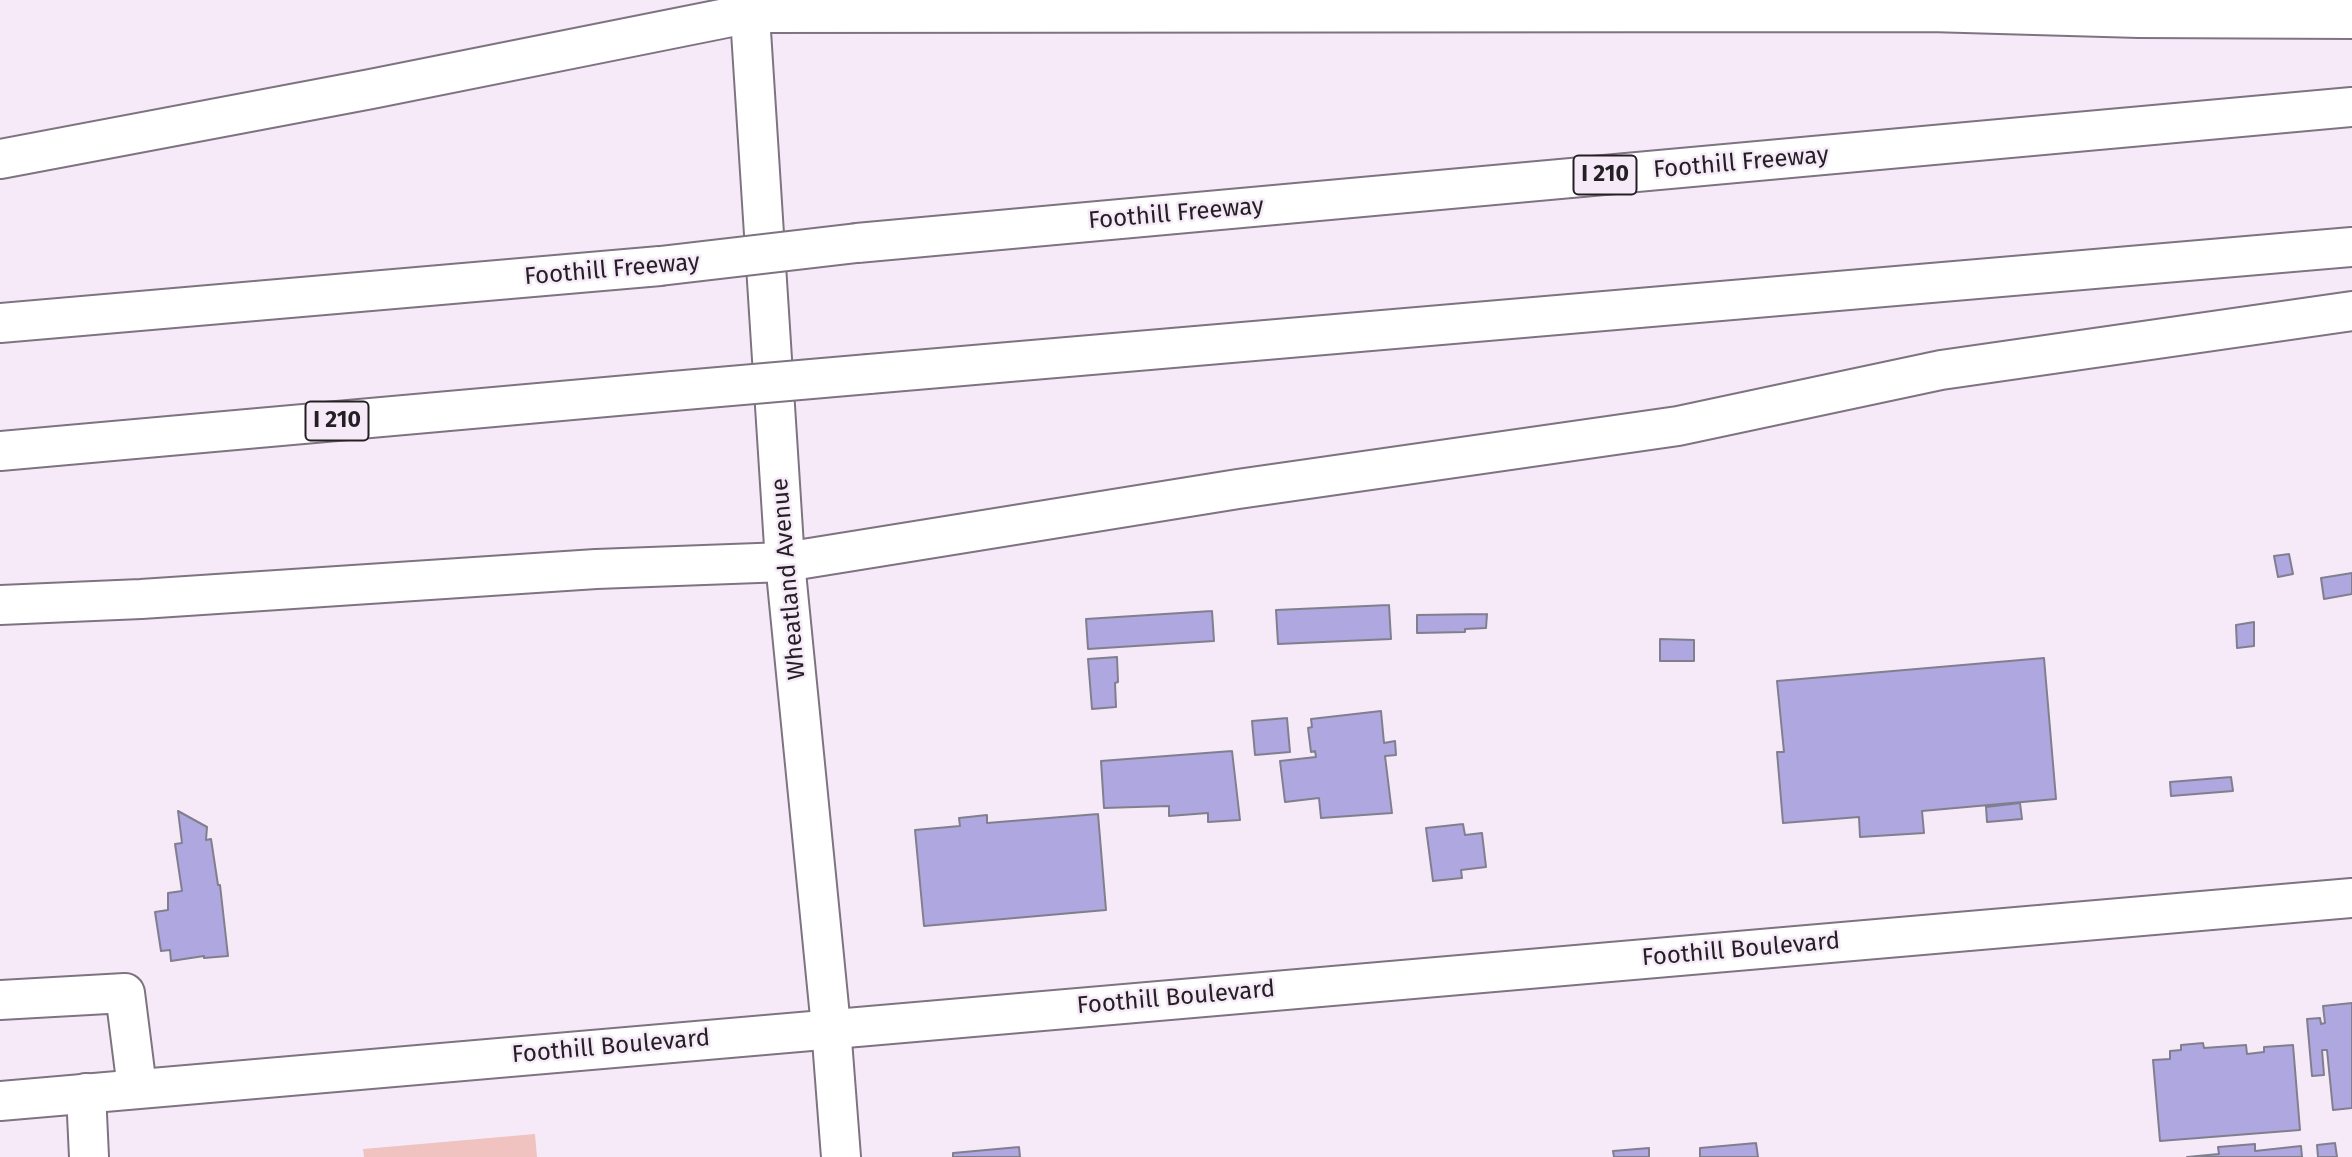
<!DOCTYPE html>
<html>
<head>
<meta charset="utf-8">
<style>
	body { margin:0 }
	canvas { display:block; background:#f6eaf8 }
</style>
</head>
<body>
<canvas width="2352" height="1157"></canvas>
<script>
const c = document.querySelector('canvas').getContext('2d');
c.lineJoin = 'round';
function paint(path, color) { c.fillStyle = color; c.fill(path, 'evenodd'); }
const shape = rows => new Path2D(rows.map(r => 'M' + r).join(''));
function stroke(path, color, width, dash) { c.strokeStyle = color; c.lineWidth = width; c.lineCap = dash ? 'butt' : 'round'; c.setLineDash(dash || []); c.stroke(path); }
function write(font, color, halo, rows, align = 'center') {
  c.font = font + ' "Fira Sans",sans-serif'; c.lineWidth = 5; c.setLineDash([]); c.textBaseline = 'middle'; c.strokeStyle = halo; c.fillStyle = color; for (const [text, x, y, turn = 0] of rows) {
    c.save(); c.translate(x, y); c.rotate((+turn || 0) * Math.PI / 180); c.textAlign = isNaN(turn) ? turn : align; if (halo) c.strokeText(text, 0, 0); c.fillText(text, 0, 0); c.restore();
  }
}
paint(shape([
	[535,1134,537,1157,364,1157,363,1149]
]), '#f0c3c1');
const building = shape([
	[2289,554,2293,574,2278,577,2274,556,2289,554],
	[2352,573,2352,594,2324,599,2321,578,2352,573],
	[1389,605,1391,639,1278,644,1276,610,1389,605],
	[1212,611,1214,641,1088,649,1086,619,1212,611],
	[1487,614,1486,628,1465,629,1465,632,1417,633,1417,615,1487,614],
	[2254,622,2254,646,2237,648,2236,625,2254,622],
	[1660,639,1694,640,1694,661,1660,661,1660,639],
	[1117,657,1118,682,1115,683,1116,707,1092,709,1088,659,1117,657],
	[2044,658,2056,799,1922,811,1924,833,1860,837,1859,817,1783,823,1777,752,1784,752,1777,681,2044,658],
	[1381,711,1384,743,1395,741,1396,755,1385,756,1392,813,1321,818,1319,798,1285,802,1280,761,1316,757,1315,751,1311,752,1308,728,1312,727,1311,719,1381,711],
	[1287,718,1290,752,1255,755,1252,721,1287,718],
	[1232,751,1240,820,1208,822,1208,813,1169,816,1169,806,1104,808,1101,761,1232,751],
	[2231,777,2233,791,2171,796,2170,782,2231,777],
	[2020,803,2022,819,1987,822,1986,807,2020,803],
	[178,811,207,827,206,840,211,839,218,885,220,885,228,956,204,958,204,956,171,961,170,950,161,951,155,912,168,910,168,893,182,891,175,844,182,843,178,811],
	[1098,814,1106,910,924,926,915,830,960,826,959,818,987,815,987,823,1098,814],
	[1463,824,1465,835,1482,833,1486,867,1461,870,1462,878,1433,881,1426,828,1463,824],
	[2352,1003,2352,1108,2333,1110,2327,1050,2322,1050,2324,1075,2312,1076,2307,1019,2320,1018,2321,1024,2325,1023,2323,1006,2352,1003],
	[2203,1043,2204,1048,2246,1045,2247,1054,2264,1052,2264,1047,2293,1045,2300,1130,2160,1141,2153,1060,2170,1059,2170,1051,2181,1050,2181,1045,2203,1043],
	[1756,1143,1758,1157,1700,1157,1700,1148,1756,1143],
	[2335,1143,2337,1157,2318,1157,2317,1145,2335,1143],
	[2255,1144,2255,1151,2301,1146,2302,1157,2187,1157,2219,1154,2218,1147,2255,1144],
	[1019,1147,1020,1157,953,1157,953,1153,1019,1147],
	[1649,1148,1649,1157,1614,1157,1613,1151,1649,1148]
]);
paint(building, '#afa7df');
stroke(building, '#817f8e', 2);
const minor = shape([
	[749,0,785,562,831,1027,841,1157],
	[0,1000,125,993,137,1088],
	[86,1093,89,1157]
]);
const major = shape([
	[0,1101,2352,898]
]);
const highway = shape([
	[0,159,371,89,751,13,1930,12,2139,18,2352,19],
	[857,243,2352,107],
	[0,323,660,266],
	[869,374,2352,247],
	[0,451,673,391],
	[0,605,141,599,596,569,785,562,1238,489,1678,426,1941,370,2352,311]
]);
stroke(minor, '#7e7380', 42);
stroke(major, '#7e7380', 42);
stroke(highway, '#7e7380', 42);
stroke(minor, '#fff', 38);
stroke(major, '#fff', 38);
stroke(highway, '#fff', 38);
const highwayBridge = shape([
	[660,266,857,243],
	[673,391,869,374]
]);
stroke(highwayBridge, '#7e7380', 42, []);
stroke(highwayBridge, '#fff', 38);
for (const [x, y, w] of [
	[1605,175,63],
	[337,421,63]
]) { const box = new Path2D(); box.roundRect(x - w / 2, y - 19.5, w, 39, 5); c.fillStyle = '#f6eaf8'; c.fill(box); stroke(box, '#241f24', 2); }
write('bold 23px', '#241f24', null, [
	["I 210",1605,175],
	["I 210",337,421]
]);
write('24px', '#241f24', '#f6eaf8', [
	["Foothill Freeway",1741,163,-5],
	["Foothill Freeway",1176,214,-5],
	["Foothill Freeway",612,270,-5],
	["Wheatland Avenue",789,579,-95],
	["Foothill Boulevard",1741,950,-5],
	["Foothill Boulevard",1176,998,-5],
	["Foothill Boulevard",611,1047,-5]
]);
</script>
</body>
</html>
